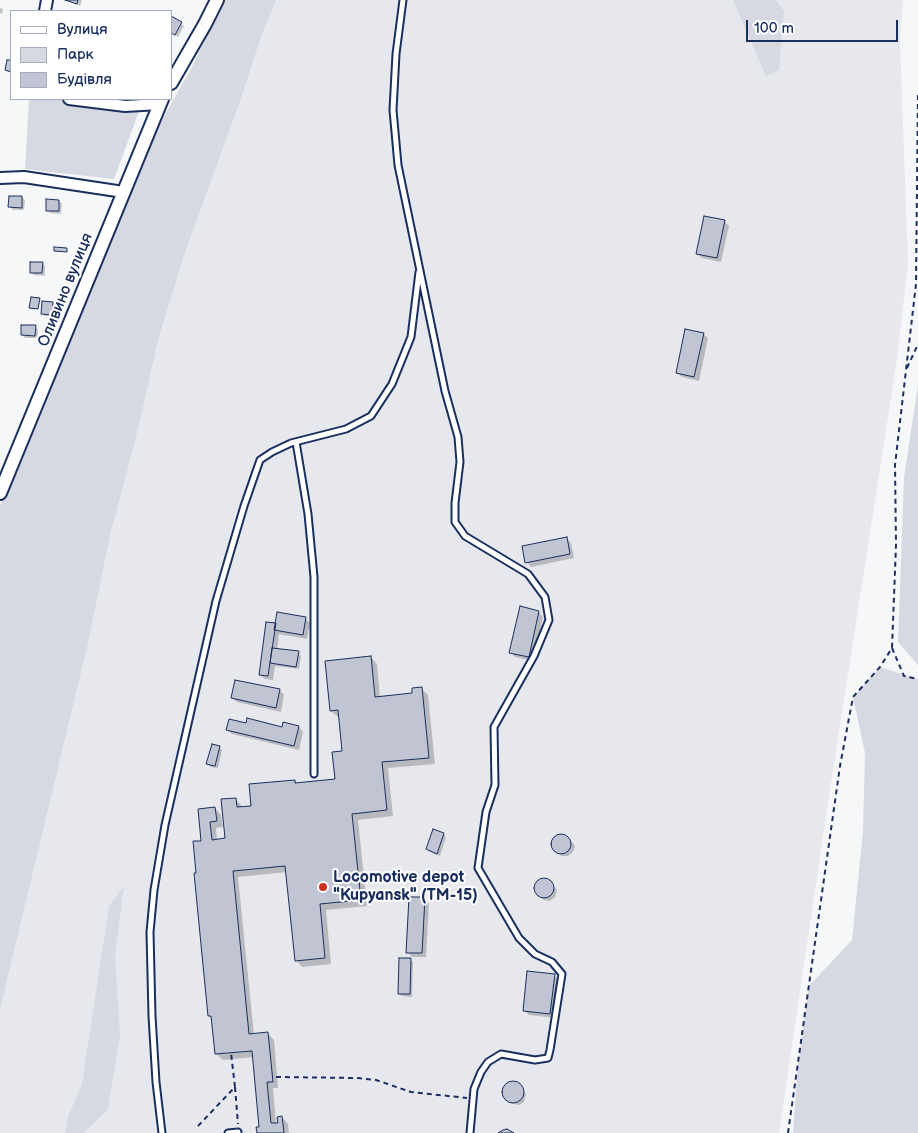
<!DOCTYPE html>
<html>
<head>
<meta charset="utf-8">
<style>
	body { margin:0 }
	#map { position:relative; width:918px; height:1133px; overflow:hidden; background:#f6f7f9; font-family:"Balsamiq Sans",sans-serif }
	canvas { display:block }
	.legend { position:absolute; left:10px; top:10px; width:162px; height:90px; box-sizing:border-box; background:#fff; border:1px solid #a4acbf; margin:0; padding:6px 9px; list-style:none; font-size:15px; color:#1b2f5e }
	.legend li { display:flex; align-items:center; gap:10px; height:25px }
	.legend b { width:25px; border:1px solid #a4acbf }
	.scale { position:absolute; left:746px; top:20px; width:152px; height:22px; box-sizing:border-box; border:2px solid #1b2f5e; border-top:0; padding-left:6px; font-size:15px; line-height:18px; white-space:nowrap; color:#1b2f5e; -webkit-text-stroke:4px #fff; paint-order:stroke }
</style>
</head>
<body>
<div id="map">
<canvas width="918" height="1133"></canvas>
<ul class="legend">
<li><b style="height:6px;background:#fff"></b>Вулиця</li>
<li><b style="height:14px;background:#d6d9e2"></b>Парк</li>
<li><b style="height:14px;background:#c0c4d3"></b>Будівля</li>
</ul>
<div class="scale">100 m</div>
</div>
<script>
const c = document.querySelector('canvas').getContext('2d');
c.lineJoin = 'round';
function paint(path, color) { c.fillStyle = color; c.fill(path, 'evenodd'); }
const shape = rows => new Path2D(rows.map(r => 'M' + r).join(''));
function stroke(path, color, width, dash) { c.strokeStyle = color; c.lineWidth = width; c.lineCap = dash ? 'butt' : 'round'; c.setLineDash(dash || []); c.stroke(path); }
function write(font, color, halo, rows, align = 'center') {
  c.font = font + ' "Balsamiq Sans",sans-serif'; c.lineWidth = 4; c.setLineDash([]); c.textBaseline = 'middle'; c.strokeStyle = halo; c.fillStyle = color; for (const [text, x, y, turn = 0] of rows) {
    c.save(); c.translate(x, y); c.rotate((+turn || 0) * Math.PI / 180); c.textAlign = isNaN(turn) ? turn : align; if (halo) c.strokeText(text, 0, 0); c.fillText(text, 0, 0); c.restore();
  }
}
paint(shape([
	[269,0,903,0,900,39,908,263,897,359,828,803,779,1133,0,1133,0,983,151,348]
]), '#e6e8ee');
paint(shape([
	[224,0,276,0,261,37,239,104,184,255,158,340,137,433,110,535,88,643,0,1009,0,506,142,160,159,125,191,69],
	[733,0,776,0,784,11,779,70,766,76],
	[29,99,83,99,140,109,114,179,25,169],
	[918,384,918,665,898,642,904,478],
	[880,667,918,679,918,1133,793,1133,798,1064,809,986,852,940,863,831,865,753,853,697],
	[124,886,115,954,120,1036,108,1109,84,1133,66,1133,68,1117,82,1084,109,906]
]), '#d6d9e2');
paint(shape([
	[65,0,82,0,80,6],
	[0,8,3,9,2,14,0,13],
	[171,17,184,26,178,37,171,33],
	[22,197,25,200,24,210,13,210,10,207],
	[59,201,62,204,61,214,50,213,47,210],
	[724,221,729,226,721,262,702,258,698,254],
	[42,263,45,266,45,276,34,275,31,272],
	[52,303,55,306,54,317,45,316,42,313],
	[35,327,38,329,38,338,25,338,22,335],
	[703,334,708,338,699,381,682,377,677,373],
	[566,538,571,543,574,558,531,567,527,562],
	[539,612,543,617,533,661,515,657,511,652],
	[305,618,310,623,307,639,279,634,277,650,298,653,301,656,299,669,275,666,273,680,265,679,260,675,267,623,277,624],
	[371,657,377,664,380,697,414,694,421,688,428,695,435,764,388,768,393,816,358,820,367,906,326,910,331,964,302,967,296,960,287,872,238,877,254,1035,267,1033,274,1040,278,1088,273,1088,276,1124,279,1124,282,1117,288,1124,289,1133,258,1133,260,1128,254,1057,223,1060,216,1054,213,1019,209,1015,197,874,203,842,215,808,221,815,223,827,216,828,217,840,226,840,235,799,242,806,242,808,252,807,295,781,297,784,336,780,344,752,340,717,338,717,331,711],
	[280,690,284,695,281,712,237,702,232,698],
	[247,724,283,728,299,727,303,732,299,750,232,734,227,730],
	[219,747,222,750,218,768,211,767,208,764],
	[444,834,446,837,440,856,430,852,427,849],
	[562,834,568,837,575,846,573,852,568,856,562,856,553,848,552,842,556,836],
	[544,879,550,881,557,890,555,897,550,901,544,900,535,892,534,886,538,881],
	[424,899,429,903,426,957,412,957,408,952],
	[410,959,413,962,412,997,402,996,399,994],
	[554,975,559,980,555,1018,529,1015,524,1010],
	[510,1083,519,1085,526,1094,524,1102,519,1105,510,1103,504,1094,505,1087]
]), '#0003');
const building = shape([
	[65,0,78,0,77,4,65,0],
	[171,16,182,22,175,35,171,33,171,16],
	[7,60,11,60,11,72,5,70,7,60],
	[9,196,22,196,22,208,8,207,9,196],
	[46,199,59,200,59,211,46,211,46,199],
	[704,216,725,220,717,258,696,254,704,216],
	[54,247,67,248,67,252,54,251,54,247],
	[30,262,43,262,42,273,30,273,30,262],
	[31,297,40,298,38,309,29,308,31,297],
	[42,301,53,302,52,315,41,314,42,301],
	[21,325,36,325,35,336,21,335,21,325],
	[685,329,704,333,694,377,676,373,685,329],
	[567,537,570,554,525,563,522,546,567,537],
	[520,606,539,611,529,657,509,653,520,606],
	[277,612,306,617,303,635,274,630,277,612],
	[266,622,276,623,268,676,259,675,266,622],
	[272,648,299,651,296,667,270,663,272,648],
	[371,656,375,697,412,693,412,688,422,687,429,758,382,762,387,810,352,814,361,900,320,904,325,958,295,961,285,866,233,871,249,1034,268,1032,273,1082,267,1082,271,1123,278,1123,277,1117,282,1116,284,1133,257,1133,256,1127,259,1127,252,1051,215,1054,211,1016,208,1016,194,873,196,873,193,841,201,841,198,809,215,807,217,821,210,822,212,840,225,838,221,799,236,798,237,807,251,806,249,784,295,780,295,783,335,779,332,752,342,751,338,710,330,711,325,661,371,656],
	[235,680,280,689,276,708,231,698,235,680],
	[247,718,282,727,283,722,299,726,294,746,226,730,229,719,246,723,247,718],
	[212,744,220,746,215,766,206,764,212,744],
	[433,829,444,833,437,854,426,849,433,829],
	'551 844a10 10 0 1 1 20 0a10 10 0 1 1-20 0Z',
	'534 888a10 10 0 1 1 20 0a10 10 0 1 1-20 0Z',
	[409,897,425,897,422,953,406,953,409,897],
	[399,958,411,958,410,994,398,994,399,958],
	[527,971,555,974,550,1014,523,1011,527,971],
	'502 1092a11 11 0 1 1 22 0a11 11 0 1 1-22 0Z',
	[507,1129,514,1133,498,1133,503,1130,507,1129]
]);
paint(building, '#c0c4d3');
stroke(building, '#1b2f5e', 1);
const service = shape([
	[403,0,396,54,393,110,398,165,445,391,458,437,460,462,455,503,455,522,465,536,528,574,545,597,549,620,534,656,494,727,495,785,486,812,478,868,519,938,535,954,552,962,562,974,550,1050,548,1058,535,1060,501,1054,488,1062,481,1072,474,1089,470,1133],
	[296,442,308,514,314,577,314,774],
	[162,1133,156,1082,152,1016,150,932,154,890,165,825,216,601,244,506,260,460,272,452,291,443,346,429,371,416,392,384,411,337,419,272],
	[228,1133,238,1132]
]);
const minor = shape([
	[45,11,47,0],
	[69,99,125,106,160,104],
	[0,178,24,177,117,191,122,193]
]);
const tertiary = shape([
	[171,83,205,24,217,0],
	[0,493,162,99]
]);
stroke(service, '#1b2f5e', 9);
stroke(minor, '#1b2f5e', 14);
stroke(tertiary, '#1b2f5e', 16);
stroke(shape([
	[907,368,918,344],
	[892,648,904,676,918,679],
	[276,1077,358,1078,376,1080,411,1092,467,1098],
	[235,1087,238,1124],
	[198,1126,235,1087,231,1053],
	[788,1133,840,766,853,697,880,667,892,648,896,545,895,465,916,284,918,92]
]), '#1b2f5e', 2, [5, 4]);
stroke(service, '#fff', 5);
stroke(minor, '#fff', 10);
stroke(tertiary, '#fff', 12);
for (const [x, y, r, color] of [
	[323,887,5,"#c8321e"]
]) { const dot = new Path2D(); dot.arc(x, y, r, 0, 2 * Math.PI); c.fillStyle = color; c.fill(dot); stroke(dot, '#fff', 2); }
write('16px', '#1b2f5e', '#fff', [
	["Оливино вулиця",66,290,-68]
]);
write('bold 16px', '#1b2f5e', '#fff', [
	["Locomotive depot",333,878],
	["\"Kupyansk\" (TM-15)",333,896]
], 'left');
</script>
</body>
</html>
